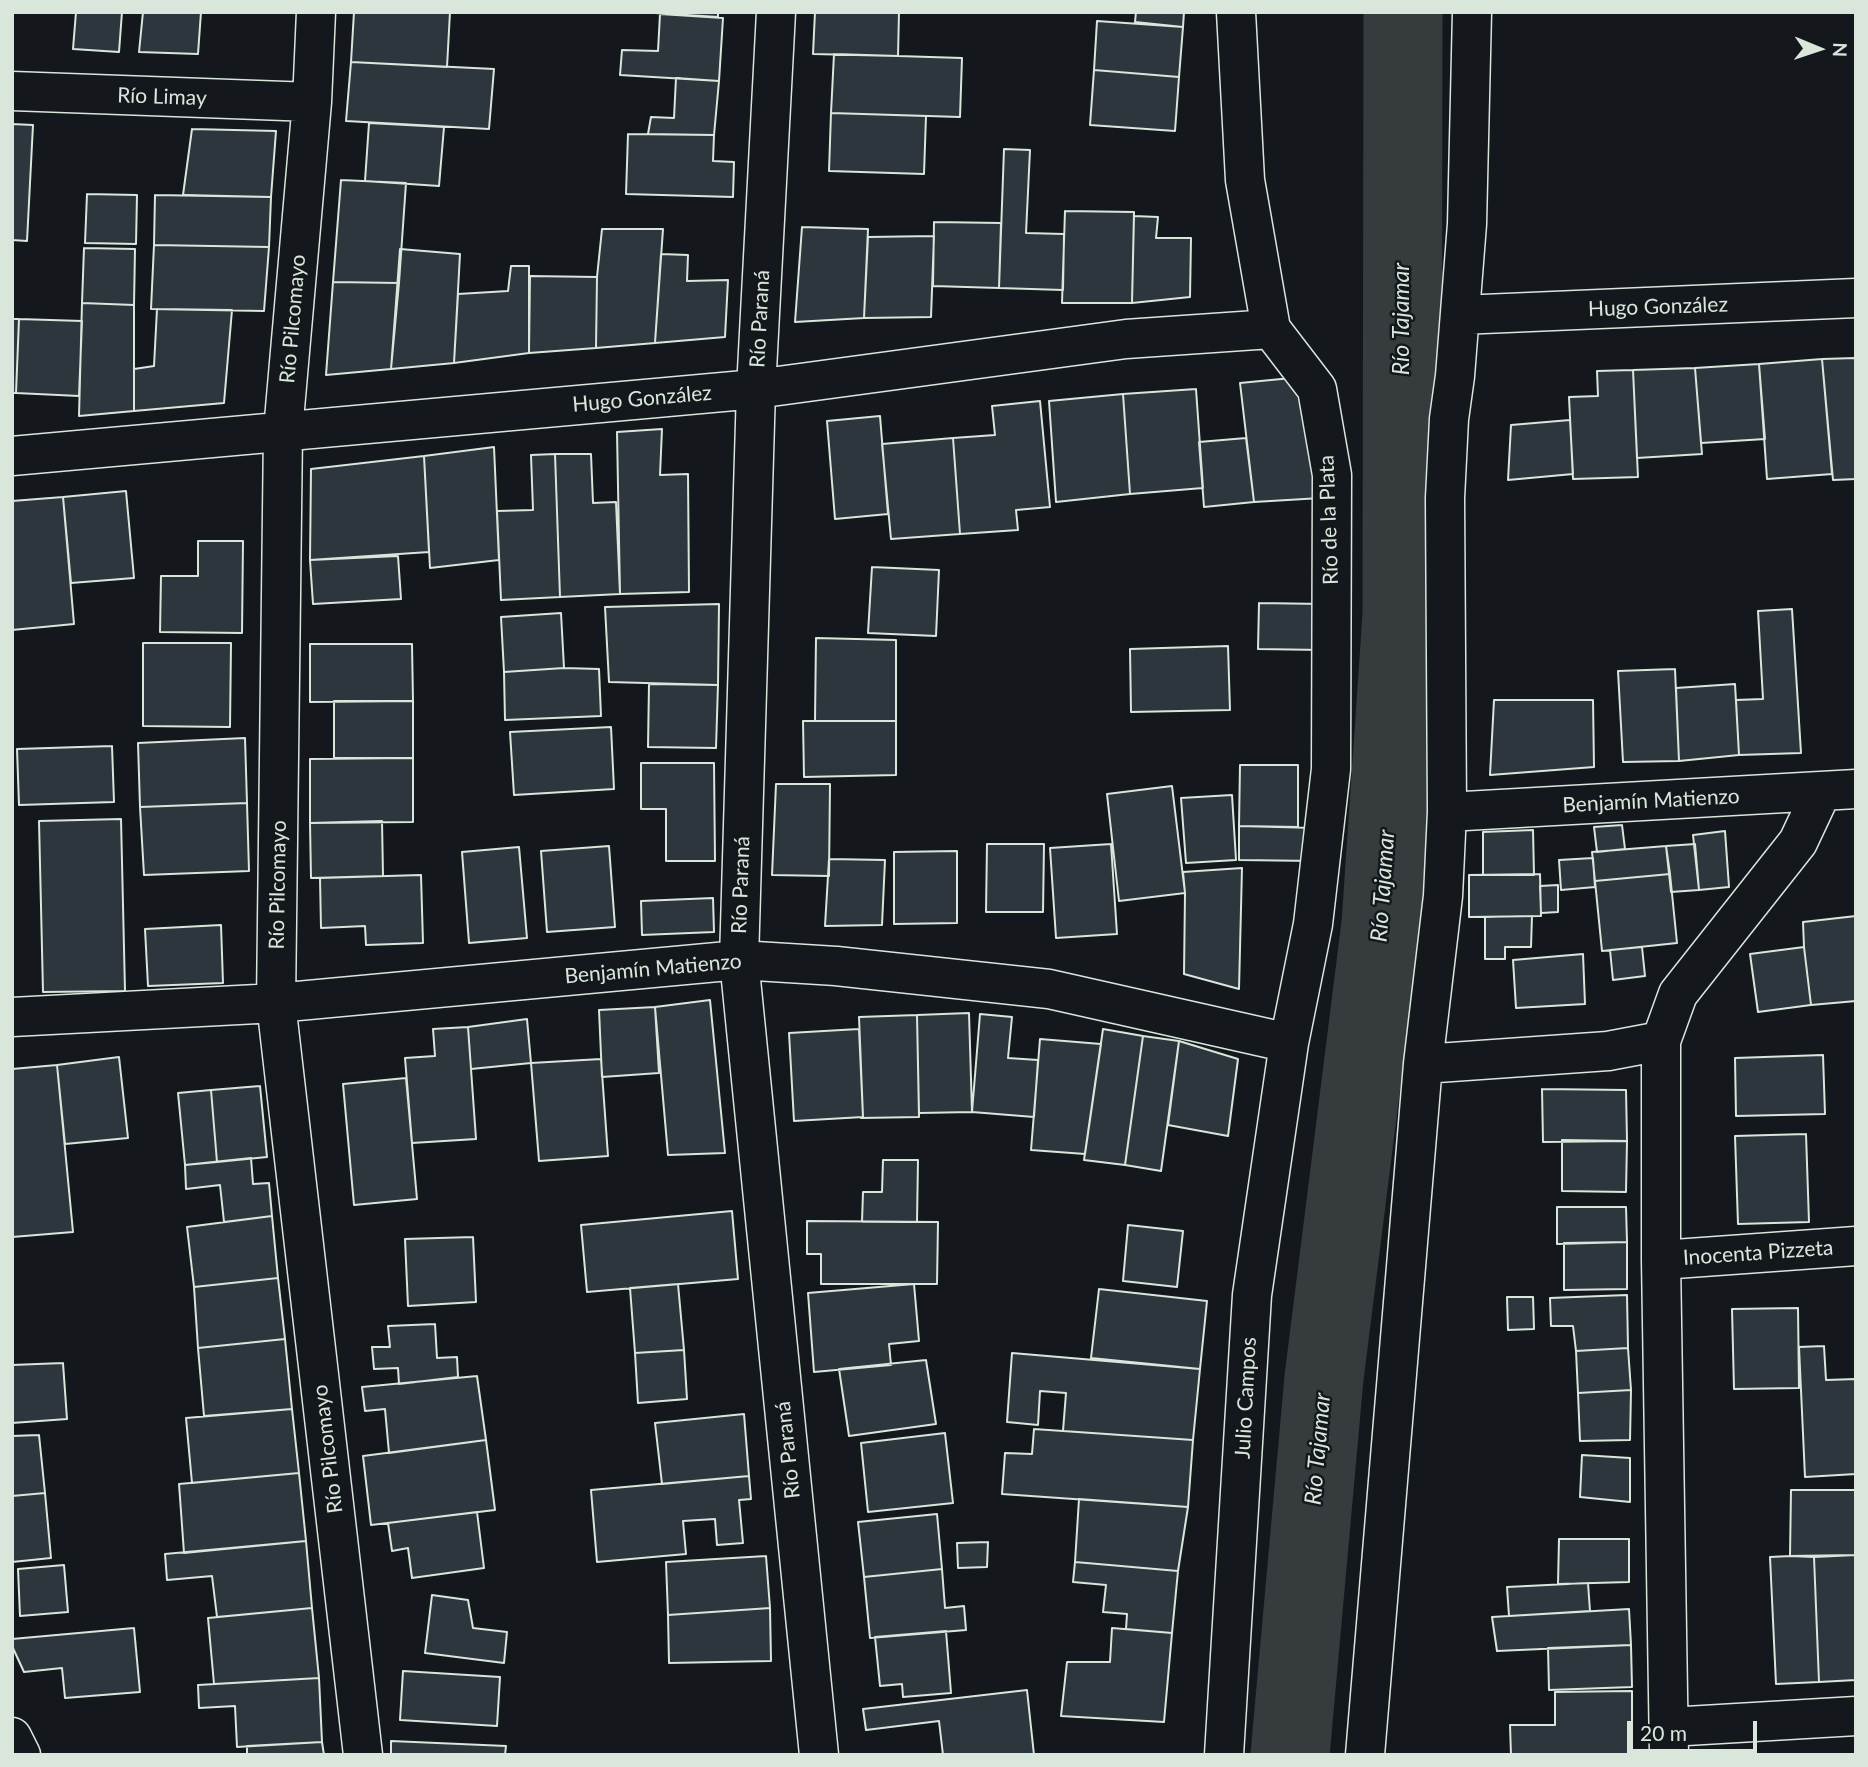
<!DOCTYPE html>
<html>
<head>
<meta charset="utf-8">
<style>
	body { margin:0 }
	#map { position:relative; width:1868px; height:1767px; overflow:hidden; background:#14181c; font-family:Lato,sans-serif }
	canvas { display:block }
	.frame { position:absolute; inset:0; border:14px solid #d8e6dc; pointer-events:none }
	.north { position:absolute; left:1784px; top:14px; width:70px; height:70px; -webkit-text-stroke:5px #14181c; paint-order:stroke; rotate:92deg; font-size:19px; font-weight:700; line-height:28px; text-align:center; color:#d8e6dc }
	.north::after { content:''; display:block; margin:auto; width:24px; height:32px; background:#d8e6dc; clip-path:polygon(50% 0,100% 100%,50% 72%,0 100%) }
	.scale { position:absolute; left:1627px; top:1721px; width:130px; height:32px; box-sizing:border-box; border:4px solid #d8e6dc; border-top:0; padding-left:9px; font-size:21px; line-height:24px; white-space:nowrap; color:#d8e6dc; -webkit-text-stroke:5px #14181c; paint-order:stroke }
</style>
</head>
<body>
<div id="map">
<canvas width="1868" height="1767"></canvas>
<div class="frame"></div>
<div class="north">N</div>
<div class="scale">20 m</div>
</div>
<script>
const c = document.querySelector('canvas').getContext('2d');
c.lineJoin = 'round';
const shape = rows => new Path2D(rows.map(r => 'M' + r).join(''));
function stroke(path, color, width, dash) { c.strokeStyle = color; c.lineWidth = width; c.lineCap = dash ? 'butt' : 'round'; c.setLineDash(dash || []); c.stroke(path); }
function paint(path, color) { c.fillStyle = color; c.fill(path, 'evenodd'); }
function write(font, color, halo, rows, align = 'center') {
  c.font = font + ' Lato,sans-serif'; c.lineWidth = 5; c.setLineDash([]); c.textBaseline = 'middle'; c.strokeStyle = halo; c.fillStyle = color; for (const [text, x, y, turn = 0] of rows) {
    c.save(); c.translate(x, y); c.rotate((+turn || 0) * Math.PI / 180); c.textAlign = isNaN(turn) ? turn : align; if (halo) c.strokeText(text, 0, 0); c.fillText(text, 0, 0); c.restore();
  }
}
stroke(shape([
	[1290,1755,1324,1378,1381,924,1402,615,1403,12]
]), '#363b3e', 79);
const building = shape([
	[76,12,122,12,119,52,73,49,76,12],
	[143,12,201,12,198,54,139,52,143,12],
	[354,12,450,12,447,67,351,62,354,12],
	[639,12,718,12,718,17,639,12],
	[815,12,899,12,898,56,813,54,815,12],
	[1136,12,1184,12,1183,27,1135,22,1136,12],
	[660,14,723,18,719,81,620,75,622,50,658,51,660,14],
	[1097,21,1183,27,1179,77,1094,70,1097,21],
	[834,54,962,58,960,117,831,113,834,54],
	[351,62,494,69,489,129,346,121,351,62],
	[1094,70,1179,77,1175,131,1090,125,1094,70],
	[676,78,719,81,714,135,648,134,651,117,674,118,676,78],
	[831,113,926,116,924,174,829,171,831,113],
	[369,123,444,127,439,186,365,181,369,123],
	[12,124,33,125,27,241,12,240,12,124],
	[192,129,276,131,271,197,183,195,192,129],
	[628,134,714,135,713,161,734,162,733,197,626,194,628,134],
	[1004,149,1030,150,1026,233,1064,234,1063,290,999,288,1004,149],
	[341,180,406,183,399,283,333,282,341,180],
	[87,194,137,195,136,244,85,243,87,194],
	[155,195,271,197,269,247,154,245,155,195],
	[1065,211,1134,212,1132,303,1062,303,1065,211],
	[1134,216,1158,217,1156,238,1191,238,1190,297,1132,303,1134,216],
	[934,222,1001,223,999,288,933,286,934,222],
	[802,227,868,229,864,318,795,322,802,227],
	[602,229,663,229,655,343,596,348,597,277,602,229],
	[934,236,931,317,864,318,868,237,934,236],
	[154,245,269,247,264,311,151,309,154,245],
	[84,248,135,249,134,305,82,303,84,248],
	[400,249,460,254,454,363,391,369,400,249],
	[661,254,688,255,687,281,728,280,725,337,655,343,661,254],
	[511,266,529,266,529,353,454,363,458,294,508,291,511,266],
	[530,276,597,277,596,348,529,353,530,276],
	[333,282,399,283,391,369,326,375,333,282],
	[82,303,134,305,134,411,79,416,82,303],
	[157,309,232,310,224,403,134,411,134,369,154,366,157,309],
	[12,319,19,319,16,393,12,393,12,319],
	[19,319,82,321,79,396,16,393,19,319],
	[1856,358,1856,479,1833,480,1822,359,1856,358],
	[1822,359,1832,474,1767,479,1759,364,1822,359],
	[1759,364,1765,439,1701,443,1695,368,1759,364],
	[1695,368,1702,454,1637,458,1633,370,1695,368],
	[1633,370,1638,477,1573,479,1569,397,1598,396,1597,371,1633,370],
	[1302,377,1321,498,1254,502,1240,383,1302,377],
	[1196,389,1203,488,1130,494,1123,394,1196,389],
	[1123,394,1130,494,1056,502,1049,401,1123,394],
	[1040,401,1050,507,1016,510,1018,530,960,534,953,438,995,435,992,406,1040,401],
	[880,416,888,514,835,519,827,421,880,416],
	[1570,420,1573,474,1508,480,1511,425,1570,420],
	[662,429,660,475,688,474,689,592,620,594,617,432,662,429],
	[953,438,960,534,891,539,882,444,953,438],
	[1246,438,1254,502,1204,507,1199,442,1246,438],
	[494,447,499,560,430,568,424,456,494,447],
	[555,454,591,454,593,503,616,502,620,594,560,597,555,454],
	[555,454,560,597,501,600,497,511,533,510,531,455,555,454],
	[424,456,429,552,310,560,311,469,424,456],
	[126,491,134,578,71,583,63,497,126,491],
	[63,497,74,624,12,630,12,501,63,497],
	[198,541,243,541,242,633,160,632,161,576,198,576,198,541],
	[398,556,401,599,313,604,310,560,398,556],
	[872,567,939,570,936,636,868,633,872,567],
	[1259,603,1323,604,1322,650,1258,649,1259,603],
	[719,604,718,685,609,682,605,607,719,604],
	[1792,609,1801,753,1739,755,1736,700,1763,699,1758,611,1792,609],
	[561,613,564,668,504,672,501,617,561,613],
	[816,638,896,640,896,721,815,721,816,638],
	[143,643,231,643,230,727,143,726,143,643],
	[310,644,412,644,413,701,310,702,310,644],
	[1228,646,1230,710,1131,712,1130,649,1228,646],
	[564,668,599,669,601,716,505,720,504,672,564,668],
	[1675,669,1679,761,1623,762,1618,671,1675,669],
	[649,684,718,685,716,748,648,747,649,684],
	[1735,684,1739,755,1679,761,1676,688,1735,684],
	[1494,700,1593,700,1594,767,1490,775,1494,700],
	[334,701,413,701,413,758,334,758,334,701],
	[803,721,896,721,896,775,804,777,803,721],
	[611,727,614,789,514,795,510,732,611,727],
	[245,738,247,803,140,807,138,743,245,738],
	[112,746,114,802,19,805,17,749,112,746],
	[413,758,413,822,310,823,310,759,413,758],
	[641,763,714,763,715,861,666,861,666,809,641,809,641,763],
	[1240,765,1298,765,1298,827,1239,826,1240,765],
	[776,784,830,784,829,876,772,875,776,784],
	[1172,786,1185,893,1119,901,1107,794,1172,786],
	[1232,795,1236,860,1186,863,1181,798,1232,795],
	[247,803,249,871,144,875,140,807,247,803],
	[121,819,125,991,43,992,39,821,121,819],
	[382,821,383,876,311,878,310,823,382,821],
	[1622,825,1625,849,1597,852,1594,827,1622,825],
	[1239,826,1316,828,1315,861,1239,860,1239,826],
	[1533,830,1534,875,1483,875,1483,832,1533,830],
	[1725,831,1729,887,1699,890,1693,835,1725,831],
	[987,844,1044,844,1043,912,986,912,987,844],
	[1111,844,1117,934,1056,938,1050,848,1111,844],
	[1695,844,1699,890,1671,892,1666,846,1695,844],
	[609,846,615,927,547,932,541,851,609,846],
	[1666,846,1670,874,1595,881,1592,852,1666,846],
	[519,847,527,938,469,943,462,852,519,847],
	[957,851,957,923,894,924,894,852,957,851],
	[1593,858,1595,887,1561,890,1559,860,1593,858],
	[829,859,885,860,882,925,825,926,829,859],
	[1242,868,1239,989,1184,974,1185,893,1183,872,1242,868],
	[1540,874,1541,916,1469,917,1469,875,1540,874],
	[1670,874,1677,943,1602,951,1595,881,1670,874],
	[421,875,423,943,366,945,365,926,321,928,320,878,421,875],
	[1558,885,1558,912,1541,913,1540,886,1558,885],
	[713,898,714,932,642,935,641,901,713,898],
	[1532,916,1531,947,1505,947,1505,959,1485,959,1485,917,1532,916],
	[1856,916,1856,1001,1811,1005,1804,947,1803,922,1856,916],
	[221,925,223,983,148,986,145,929,221,925],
	[1642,947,1645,976,1613,980,1610,950,1642,947],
	[1804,947,1811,1005,1758,1012,1750,954,1804,947],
	[1583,954,1585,1004,1516,1008,1513,960,1583,954],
	[710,1000,725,1153,668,1155,655,1007,710,1000],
	[655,1007,659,1073,602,1077,599,1010,655,1007],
	[969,1013,972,1112,919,1113,917,1015,969,1013],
	[980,1014,1012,1017,1008,1058,1038,1060,1034,1117,972,1112,980,1014],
	[917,1015,919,1117,861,1118,863,1117,859,1017,917,1015],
	[527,1019,531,1063,471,1069,468,1027,527,1019],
	[468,1027,476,1139,412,1143,405,1058,435,1056,433,1029,468,1027],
	[859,1029,863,1117,794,1121,789,1033,859,1029],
	[1103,1029,1143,1036,1125,1165,1084,1160,1103,1029],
	[1143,1036,1179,1041,1161,1171,1125,1165,1143,1036],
	[1040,1039,1101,1044,1085,1154,1031,1150,1040,1039],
	[1179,1041,1238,1059,1228,1136,1168,1125,1179,1041],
	[1823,1055,1825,1114,1736,1116,1735,1058,1823,1055],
	[119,1057,128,1138,65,1144,57,1065,119,1057],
	[601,1059,608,1156,539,1161,531,1063,601,1059],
	[57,1065,73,1232,12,1237,12,1069,57,1065],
	[406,1078,417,1199,354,1205,343,1084,406,1078],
	[260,1086,267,1157,217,1162,211,1090,260,1086],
	[1542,1089,1626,1090,1627,1141,1543,1142,1542,1089],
	[211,1090,217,1162,185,1165,178,1093,211,1090],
	[1806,1134,1809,1222,1738,1224,1735,1136,1806,1134],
	[1562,1140,1627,1141,1626,1192,1562,1191,1562,1140],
	[251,1158,253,1184,269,1183,272,1216,224,1222,220,1185,186,1189,185,1165,251,1158],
	[883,1160,918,1160,917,1222,862,1222,863,1192,882,1192,883,1160],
	[1557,1207,1626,1207,1627,1242,1557,1244,1557,1207],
	[732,1211,738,1279,587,1292,581,1225,732,1211],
	[272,1216,278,1278,194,1287,187,1227,272,1216],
	[807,1221,938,1222,937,1284,821,1284,821,1254,807,1254,807,1221],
	[1128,1225,1183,1231,1177,1287,1123,1281,1128,1225],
	[473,1237,476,1302,408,1306,405,1239,473,1237],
	[1627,1242,1627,1289,1564,1290,1564,1243,1627,1242],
	[278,1278,285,1339,198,1348,194,1287,278,1278],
	[678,1284,684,1350,635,1353,630,1288,678,1284],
	[914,1284,919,1341,889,1344,891,1365,814,1372,808,1293,914,1284],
	[1099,1289,1207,1301,1200,1369,1091,1358,1099,1289],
	[1627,1295,1628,1348,1576,1351,1573,1326,1551,1326,1550,1298,1627,1295],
	[1507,1297,1533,1297,1534,1329,1508,1330,1507,1297],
	[1798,1308,1799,1388,1734,1389,1732,1309,1798,1308],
	[435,1324,437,1358,457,1357,458,1377,399,1384,398,1368,374,1369,372,1347,390,1347,388,1326,435,1324],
	[285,1339,292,1409,204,1416,198,1348,285,1339],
	[1824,1346,1826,1380,1856,1379,1856,1474,1805,1477,1799,1347,1824,1346],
	[1628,1348,1631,1390,1578,1393,1576,1351,1628,1348],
	[684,1350,687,1399,638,1403,635,1353,684,1350],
	[1012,1353,1200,1369,1193,1440,1063,1431,1066,1393,1040,1391,1038,1425,1007,1422,1012,1353],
	[926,1360,936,1424,849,1436,839,1369,926,1360],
	[63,1363,67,1419,12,1423,12,1365,63,1363],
	[477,1376,486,1440,389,1453,385,1409,365,1411,362,1387,477,1376],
	[1631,1390,1630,1440,1580,1441,1578,1393,1631,1390],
	[292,1409,299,1473,192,1483,186,1418,292,1409],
	[744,1414,749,1476,662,1484,655,1423,744,1414],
	[1034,1429,1193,1440,1188,1507,1002,1494,1005,1453,1032,1454,1034,1429],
	[945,1433,953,1503,868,1512,861,1443,945,1433],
	[39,1435,45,1493,12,1496,12,1436,39,1435],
	[486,1440,495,1510,371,1525,363,1456,486,1440],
	[1582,1455,1630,1458,1630,1502,1580,1497,1582,1455],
	[299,1473,306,1541,184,1553,179,1484,299,1473],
	[749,1476,751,1499,739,1500,743,1543,717,1545,715,1519,683,1521,686,1554,597,1562,591,1490,749,1476],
	[1791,1490,1856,1490,1856,1555,1790,1556,1791,1490],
	[45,1493,51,1558,12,1562,12,1496,45,1493],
	[1079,1499,1188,1507,1178,1571,1075,1562,1079,1499],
	[477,1512,484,1568,412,1578,408,1548,392,1551,388,1523,477,1512],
	[937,1514,942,1569,864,1577,858,1522,937,1514],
	[1559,1539,1629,1539,1629,1582,1558,1584,1559,1539],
	[306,1541,312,1608,217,1617,212,1576,167,1580,165,1554,306,1541],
	[988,1542,987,1567,958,1568,957,1543,988,1542],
	[1856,1555,1856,1680,1819,1682,1814,1557,1856,1555],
	[766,1556,770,1608,668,1615,666,1562,766,1556],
	[1790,1556,1814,1557,1819,1682,1776,1684,1770,1557,1790,1556],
	[1075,1562,1178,1571,1172,1633,1126,1629,1127,1614,1103,1612,1106,1585,1073,1582,1075,1562],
	[64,1565,68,1612,20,1616,18,1569,64,1565],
	[942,1569,945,1608,964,1606,966,1630,870,1638,864,1577,942,1569],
	[1588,1583,1590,1611,1509,1616,1507,1587,1588,1583],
	[432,1595,468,1600,473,1628,507,1632,504,1663,425,1653,432,1595],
	[312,1608,319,1678,214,1684,208,1618,312,1608],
	[770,1608,771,1661,669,1663,668,1615,770,1608],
	[1629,1609,1631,1645,1497,1651,1492,1617,1629,1609],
	[134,1628,140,1692,65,1698,62,1668,24,1672,12,1646,12,1639,134,1628],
	[1112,1628,1172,1633,1164,1722,1061,1716,1067,1662,1110,1662,1112,1628],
	[946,1631,951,1693,903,1697,902,1684,880,1686,875,1637,946,1631],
	[1631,1645,1632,1687,1549,1690,1548,1648,1631,1645],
	[403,1671,500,1677,497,1726,400,1720,403,1671],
	[319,1678,322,1742,237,1747,235,1706,199,1708,198,1685,319,1678],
	[1027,1690,1034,1755,943,1755,939,1721,866,1730,863,1709,1027,1690],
	[1632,1691,1632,1755,1511,1755,1510,1725,1555,1725,1555,1692,1632,1691],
	[391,1741,506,1746,505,1755,391,1755,391,1741],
	[322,1742,324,1755,247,1755,247,1746,322,1742]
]);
paint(building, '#2c363c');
stroke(building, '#d8e6dc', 2);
const minor = shape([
	[316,12,312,102,283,431,276,1003,363,1755],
	[776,12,756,389,739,960,819,1755],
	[12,91,312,102],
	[1460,315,1856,298],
	[12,456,756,389,1126,339,1271,329],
	[1447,812,1856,789],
	[12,1017,276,1003,739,960,836,966,1049,989,1289,1043],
	[1423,1064,1608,1051,1661,1041],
	[1661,1260,1856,1246],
	[1669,1727,1856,1716],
	[12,1737,21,1755],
	[1224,1755,1252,1295,1289,1043,1313,924,1331,769,1332,475,1317,389,1271,329,1245,180,1236,12],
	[1365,1755,1423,1064,1443,896,1447,812,1445,498,1449,419,1455,376,1467,224,1472,12],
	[1669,1755,1661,1260,1661,1041,1678,994,1798,842,1822,791]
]);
stroke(minor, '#d8e6dc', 41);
stroke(minor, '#14181c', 38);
write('21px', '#d8e6dc', '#14181c', [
	["Río Limay",162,97,2],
	["Hugo González",1658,307,-2],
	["Río Pilcomayo",293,319,-85],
	["Río Paraná",760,319,-87],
	["Hugo González",642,399,-5],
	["Río de la Plata",1329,520,-92],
	["Benjamín Matienzo",1651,801,-3],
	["Río Pilcomayo",278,885,-89],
	["Río Paraná",741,885,-88],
	["Benjamín Matienzo",653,969,-5],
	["Inocenta Pizzeta",1758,1253,-4],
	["Julio Campos",1246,1398,-87],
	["Río Pilcomayo",328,1449,-97],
	["Río Paraná",788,1450,-96]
]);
write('italic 23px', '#d8e6dc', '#14181c', [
	["Río Tajamar",1402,319,-90],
	["Río Tajamar",1383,886,-86],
	["Río Tajamar",1318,1449,-85]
]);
</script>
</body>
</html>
